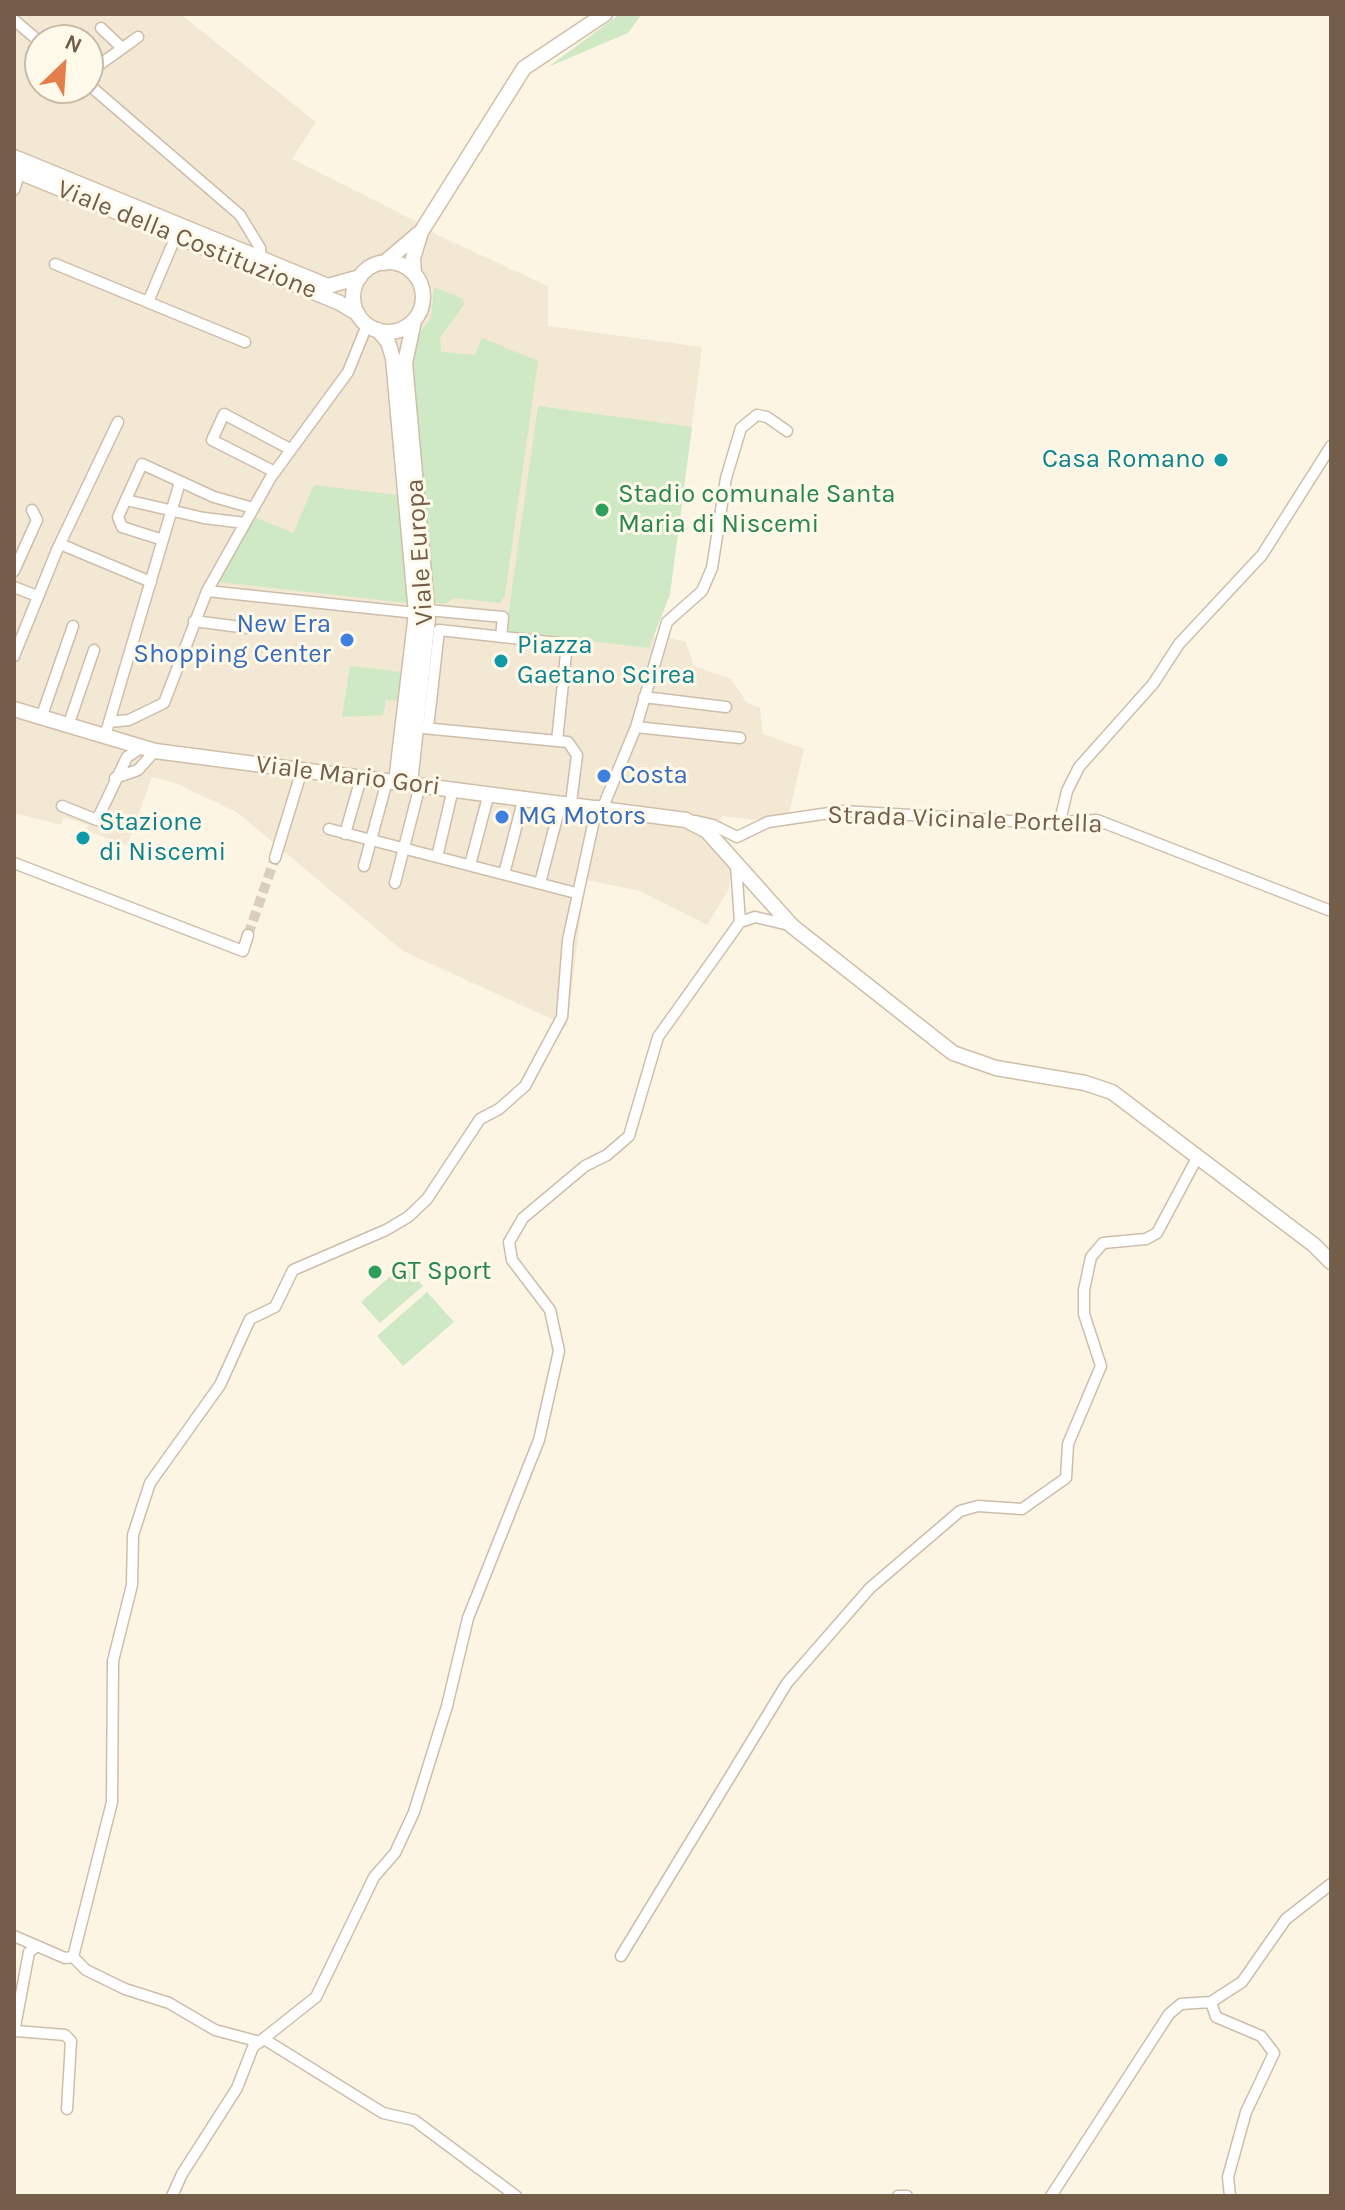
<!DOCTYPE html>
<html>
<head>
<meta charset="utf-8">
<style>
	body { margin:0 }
	#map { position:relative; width:1345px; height:2210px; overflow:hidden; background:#fcf5e4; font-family:Karla,sans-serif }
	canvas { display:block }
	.frame { position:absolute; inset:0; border:16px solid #745e4a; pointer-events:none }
	.north { position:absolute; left:24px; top:24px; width:80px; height:80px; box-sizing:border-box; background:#fff9ea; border:2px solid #c7bbaa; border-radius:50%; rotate:25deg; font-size:22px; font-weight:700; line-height:32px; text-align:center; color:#745e4a }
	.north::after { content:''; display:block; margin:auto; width:28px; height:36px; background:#e47e4b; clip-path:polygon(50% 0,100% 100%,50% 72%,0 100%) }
</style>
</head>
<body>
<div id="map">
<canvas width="1345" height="2210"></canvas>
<div class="frame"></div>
<div class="north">N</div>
</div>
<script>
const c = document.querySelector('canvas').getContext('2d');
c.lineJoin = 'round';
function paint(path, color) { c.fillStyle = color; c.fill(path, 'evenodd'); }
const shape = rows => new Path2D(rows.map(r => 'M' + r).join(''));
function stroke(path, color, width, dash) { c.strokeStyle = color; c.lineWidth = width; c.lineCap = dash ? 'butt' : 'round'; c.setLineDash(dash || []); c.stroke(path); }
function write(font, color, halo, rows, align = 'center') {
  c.font = font + ' Karla,sans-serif'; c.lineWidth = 6; c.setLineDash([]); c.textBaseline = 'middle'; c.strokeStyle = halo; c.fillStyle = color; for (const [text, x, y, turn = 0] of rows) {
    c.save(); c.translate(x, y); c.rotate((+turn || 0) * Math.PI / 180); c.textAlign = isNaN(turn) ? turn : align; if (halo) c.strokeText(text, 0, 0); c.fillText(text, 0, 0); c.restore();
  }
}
paint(shape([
	[14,14,180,14,316,122,292,159,431,229,433,233,548,286,548,326,702,347,670,594,654,636,685,641,694,666,731,679,747,703,760,708,763,734,804,749,789,814,754,820,722,816,716,834,740,861,730,871,729,889,707,925,637,890,585,880,567,1026,403,951,238,813,178,784,152,777,127,845,87,831,88,825,64,817,61,825,14,813],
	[40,40,88,40,88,88,40,88]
]), '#f3e8d3');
paint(shape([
	[620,14,642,14,628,33,548,67],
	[434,287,463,299,465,303,440,338,441,352,475,355,482,338,538,361,505,595,500,603,454,598,445,604,434,602,411,355,415,339,431,318],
	[538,406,692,427,670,594,649,648,506,631],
	[314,485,397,495,407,603,219,582,252,520,257,518,293,533],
	[350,666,402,672,399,701,386,700,383,715,342,717],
	[404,1264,423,1286,380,1323,361,1302],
	[427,1292,454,1322,403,1366,377,1336]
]), '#cee9c3');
stroke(shape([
	[248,935,275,858]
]), '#dacfbe', 10, [10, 5]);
const street = shape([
	[14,20,40,42],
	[101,28,122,48],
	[88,73,138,37],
	[88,84,240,215,260,248,261,258],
	[14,190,20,172],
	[55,264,245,342],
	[148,302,176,236],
	[275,472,212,440,224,414,290,449],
	[126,500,204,518,245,523],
	[163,540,122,527,118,517,142,464,214,497,253,508],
	[60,544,151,582],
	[14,571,37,520,32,510],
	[14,587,37,596],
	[207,591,416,613],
	[427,610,503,617,501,637],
	[194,621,248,628],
	[14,656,57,550,118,422],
	[644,697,726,707],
	[41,718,73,626],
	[109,722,129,720,164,703,207,591,271,477,348,372,367,325],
	[68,726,94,650],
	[636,727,740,738],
	[423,728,568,742,577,755,571,803],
	[428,728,439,630,567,644,557,741],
	[105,736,180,482],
	[115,778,138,770,155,751],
	[62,806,97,820,127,757,142,747],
	[603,807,636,727,667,622,702,591,712,568,726,478,741,428,757,415,767,417,787,431],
	[696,821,713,825,737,837,768,822,843,811,1043,823,1097,820,1331,911],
	[1060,821,1067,791,1079,767,1153,684,1179,644,1262,555,1331,446],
	[329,829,576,893],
	[345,834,361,778],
	[437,857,453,789],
	[275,858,302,770],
	[14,863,243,951,248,935],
	[470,865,489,793],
	[736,865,740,922],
	[364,866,387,781],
	[504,874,524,797],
	[395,883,420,785],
	[540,883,561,802],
	[14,1936,65,1958,73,1957,86,1970,125,1989,169,2003,215,2030,260,2042],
	[621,1956,787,1683,870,1588,960,1511,978,1506,1022,1509,1066,1478,1068,1444,1101,1366,1084,1314,1084,1290,1091,1257,1103,1243,1146,1239,1157,1233,1198,1156],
	[73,1957,112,1802,113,1661,132,1585,133,1535,150,1483,220,1385,250,1319,275,1307,293,1270,386,1230,408,1217,427,1199,480,1119,499,1109,525,1086,562,1017,568,940,597,806],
	[16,2031,65,2035,71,2041,67,2109],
	[14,2032,29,1952,36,1947],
	[264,2039,383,2113,414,2120,516,2196],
	[172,2196,182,2174,237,2088,253,2047,316,1997,374,1877,395,1853,414,1812,447,1706,468,1618,539,1440,559,1351,550,1310,512,1260,509,1242,523,1218,585,1166,607,1155,629,1136,658,1037,740,922,755,917,789,925],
	[898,2196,907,2196],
	[1051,2196,1169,2014,1181,2004,1211,2002],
	[1230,2196,1228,2177,1246,2112,1274,2053,1261,2036,1216,2017,1211,2002,1242,1982,1286,1919,1331,1884]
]);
const secondary = shape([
	[14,157,328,286,360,277],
	[14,170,340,303,358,314],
	'353 297a35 35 0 1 1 70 0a35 35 0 1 1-70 0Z',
	[384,263,418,234],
	[414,274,413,258,421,232,524,68,605,14],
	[378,330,388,342,393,358,416,613,396,782],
	[14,709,155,751,686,820,707,831,792,926,953,1053,996,1068,1085,1083,1112,1092,1314,1245,1331,1262],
	[410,783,428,618,405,363,414,321]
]);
stroke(street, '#cdbeab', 13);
stroke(secondary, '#d0bfa8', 17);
stroke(street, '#fff', 10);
stroke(secondary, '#fff', 14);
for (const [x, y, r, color] of [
	[1221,460,8,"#0f9aa8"],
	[602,510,8,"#2e9e5b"],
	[347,640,8,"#3f7fe0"],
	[501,661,8,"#0f9aa8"],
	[604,776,8,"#3f7fe0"],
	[502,817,8,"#3f7fe0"],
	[83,838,8,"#0f9aa8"],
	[375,1272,8,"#2e9e5b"]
]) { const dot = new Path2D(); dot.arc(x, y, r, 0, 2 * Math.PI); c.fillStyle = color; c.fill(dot); stroke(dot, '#fff9ea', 3); }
write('26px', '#745e4a', '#fff9ea', [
	["Viale della Costituzione",187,240,22],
	["Viale Europa",420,552,-94],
	["Viale Mario Gori",348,776,7],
	["Strada Vicinale Portella",965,820,2]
]);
write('26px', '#0d838f', '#fff9ea', [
	["Casa Romano",1205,460,"right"],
	["Piazza",517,646],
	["Gaetano Scirea",517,676],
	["Stazione",99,823],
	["di Niscemi",99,853]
], 'left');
write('26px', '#27864d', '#fff9ea', [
	["Stadio comunale Santa",618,495],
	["Maria di Niscemi",618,525],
	["GT Sport",391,1272]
], 'left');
write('26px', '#366cbe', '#fff9ea', [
	["New Era",331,625,"right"],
	["Shopping Center",331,655,"right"],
	["Costa",620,776],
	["MG Motors",518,817]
], 'left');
</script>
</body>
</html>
